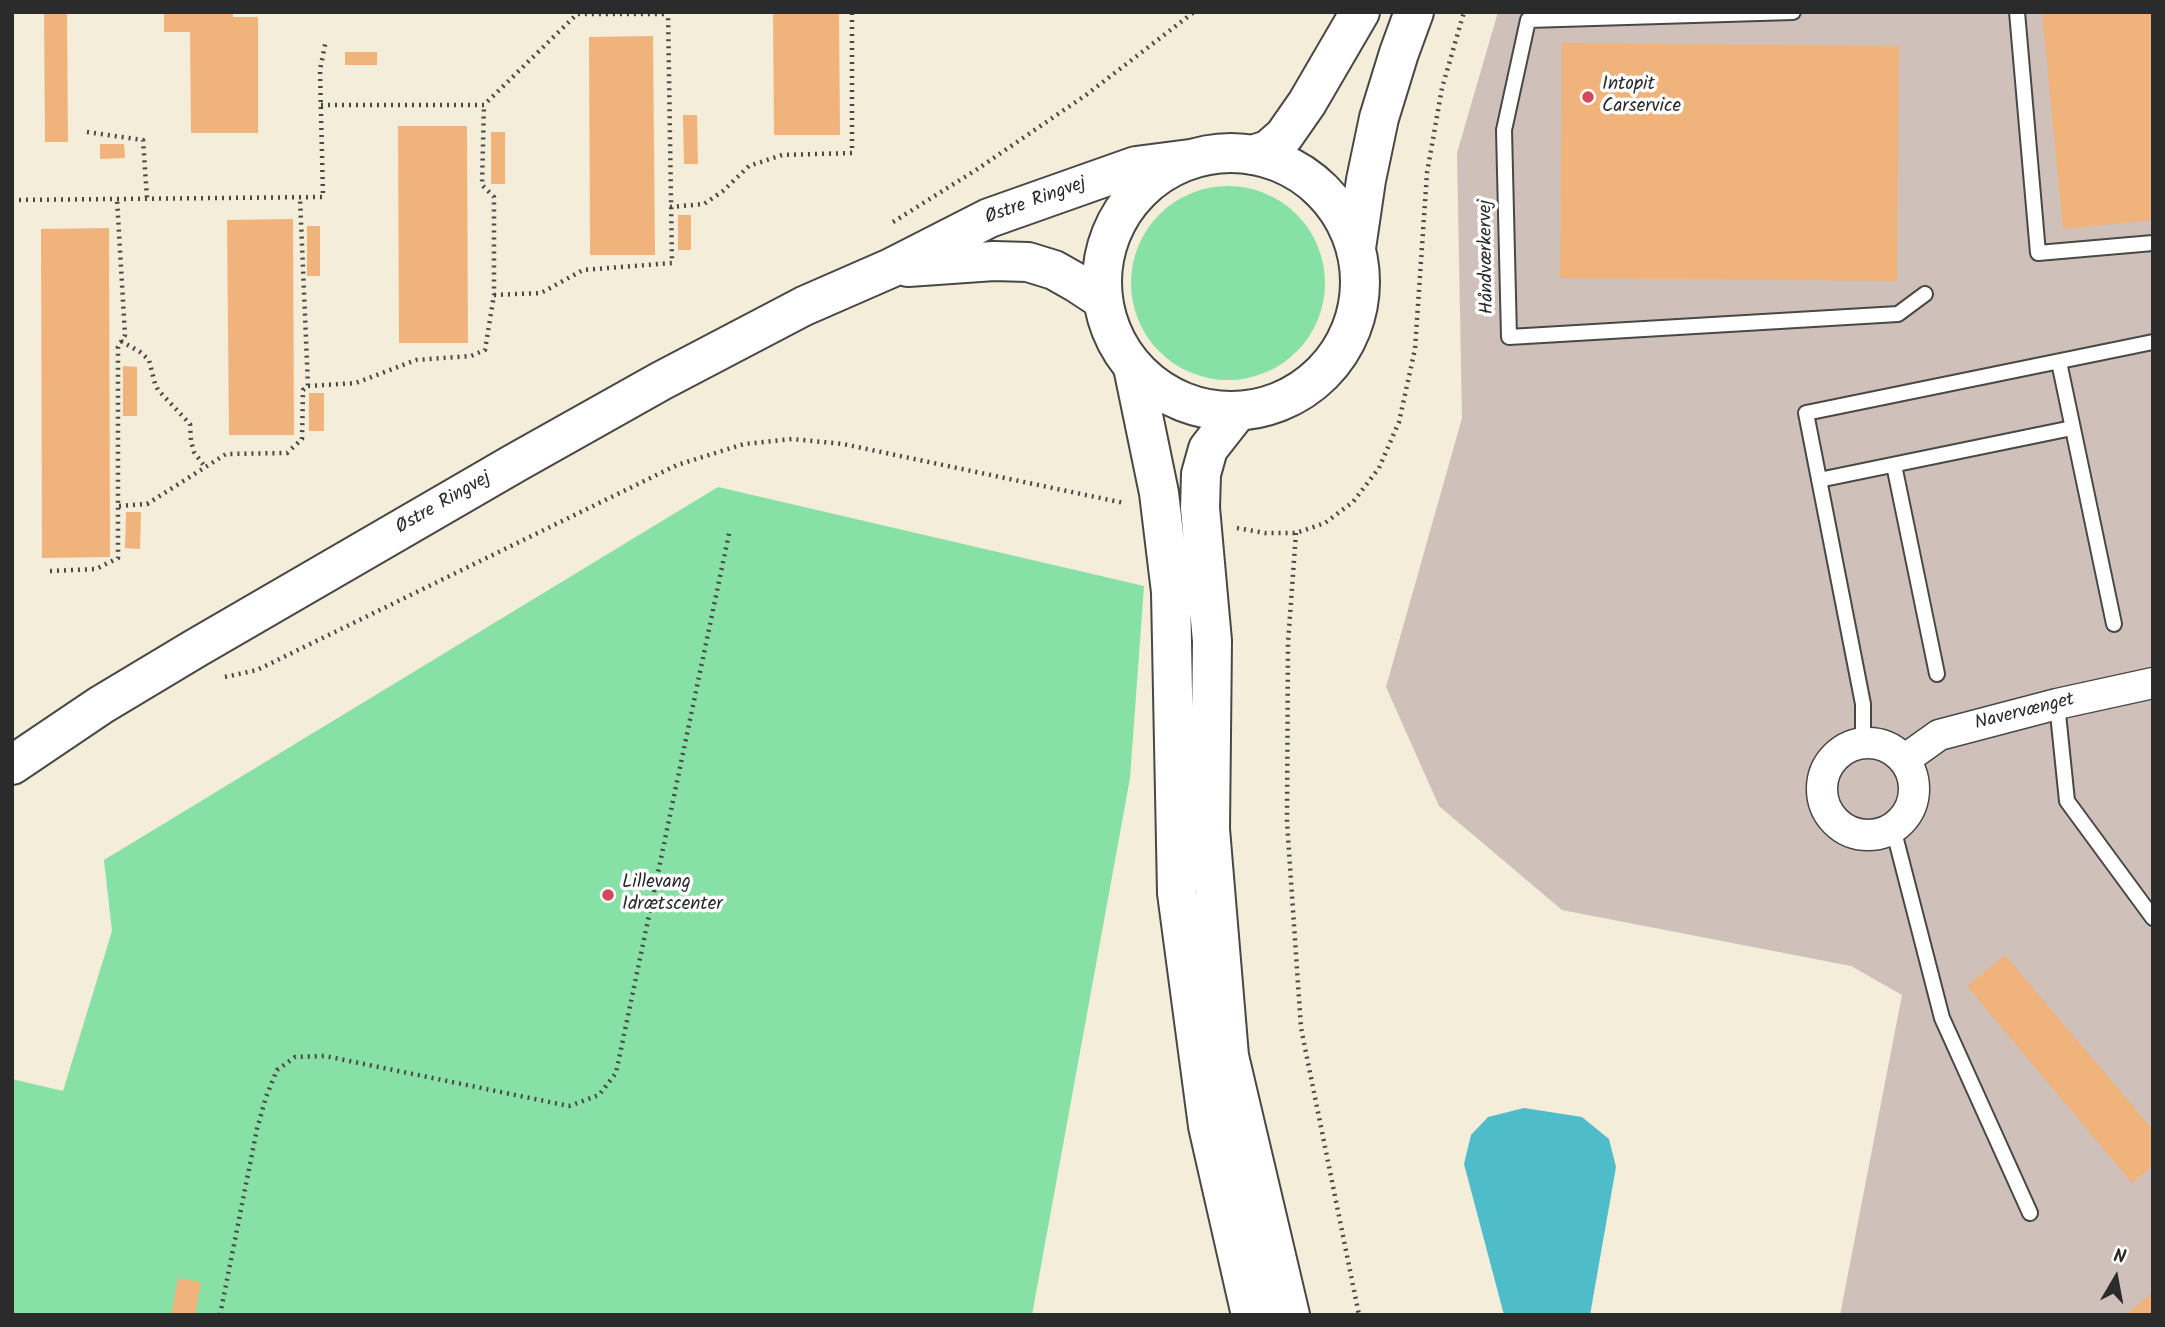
<!DOCTYPE html>
<html>
<head>
<meta charset="utf-8">
<style>
	body { margin:0 }
	#map { position:relative; width:2165px; height:1327px; overflow:hidden; background:#f3edd9; font-family:Kalam,sans-serif }
	canvas { display:block }
	.frame { position:absolute; inset:0; border:14px solid #2b2b2b; pointer-events:none }
	.north { position:absolute; left:2081px; top:1243px; width:70px; height:70px; -webkit-text-stroke:5px #fff; paint-order:stroke; rotate:10deg; font-size:19px; font-weight:700; line-height:28px; text-align:center; color:#2b2b2b }
	.north::after { content:''; display:block; margin:auto; width:24px; height:32px; background:#2b2b2b; clip-path:polygon(50% 0,100% 100%,50% 72%,0 100%) }
</style>
</head>
<body>
<div id="map">
<canvas width="2165" height="1327"></canvas>
<div class="frame"></div>
<div class="north">N</div>
</div>
<script>
const c = document.querySelector('canvas').getContext('2d');
c.lineJoin = 'round';
function paint(path, color) { c.fillStyle = color; c.fill(path, 'evenodd'); }
const shape = rows => new Path2D(rows.map(r => 'M' + r).join(''));
function stroke(path, color, width, dash) { c.strokeStyle = color; c.lineWidth = width; c.lineCap = dash ? 'butt' : 'round'; c.setLineDash(dash || []); c.stroke(path); }
function write(font, color, halo, rows, align = 'center') {
  c.font = font + ' Kalam,sans-serif'; c.lineWidth = 7; c.setLineDash([]); c.textBaseline = 'middle'; c.strokeStyle = halo; c.fillStyle = color; for (const [text, x, y, turn = 0] of rows) {
    c.save(); c.translate(x, y); c.rotate((+turn || 0) * Math.PI / 180); c.textAlign = isNaN(turn) ? turn : align; if (halo) c.strokeText(text, 0, 0); c.fillText(text, 0, 0); c.restore();
  }
}
paint(shape([
	[1498,12,2153,12,2153,1315,1840,1315,1902,995,1851,966,1562,910,1439,806,1386,687,1462,418,1457,153]
]), '#cfc0ba');
paint(shape([
	'1131 283a97 97 0 1 1 194 0a97 97 0 1 1-194 0Z',
	[718,487,1144,586,1130,778,1032,1315,12,1315,12,1079,63,1091,112,931,104,860]
]), '#87e0a5');
paint(shape([
	[1524,1108,1582,1117,1609,1139,1616,1167,1590,1315,1504,1315,1464,1164,1471,1135,1488,1117]
]), '#4fbdc9');
paint(shape([
	[44,12,67,12,68,142,45,142],
	[164,12,233,12,233,17,258,17,258,133,191,133,190,32,164,32],
	[773,12,839,12,840,135,774,135],
	[2042,12,2153,12,2153,220,2063,229],
	[653,36,655,255,590,255,589,37],
	[1562,43,1899,46,1897,281,1560,278],
	[345,52,377,52,377,65,345,65],
	[683,115,697,115,698,164,684,164],
	[398,126,467,126,468,343,399,343],
	[491,132,505,132,505,184,491,184],
	[100,144,124,144,125,158,100,159],
	[678,215,691,215,691,250,678,250],
	[293,219,294,435,229,435,227,220],
	[307,226,320,226,320,276,307,276],
	[109,228,110,557,42,558,41,229],
	[123,366,137,367,137,416,123,416],
	[309,393,324,393,324,431,309,431],
	[126,512,141,512,140,549,125,548],
	[2005,955,2153,1130,2153,1166,2132,1183,1967,986],
	[178,1278,201,1282,195,1315,171,1315],
	[2153,1292,2153,1315,2125,1315]
]), '#f0b37b');
const lane = shape([
	[1793,12,1528,20,1504,130,1509,337,1898,314,1925,294],
	[2017,12,2038,253,2153,243],
	[2059,362,2114,624],
	[1894,465,1937,674],
	[1819,480,2072,428],
	[2057,704,2067,801,2153,918],
	[1863,743,1863,704,1806,413,2153,342],
	[1893,828,1942,1018,2030,1213]
]);
const street = shape([
	'1822 789a46 46 0 1 1 92 0a46 46 0 1 1-92 0Z',
	[1904,760,1939,735,2057,704,2153,683]
]);
const primary = shape([
	'1102 282a129 129 0 1 1 258 0a129 129 0 1 1-258 0Z',
	[1252,155,1268,150,1284,136,1307,103,1360,12],
	[1356,248,1366,180,1379,118,1399,53,1414,12],
	[908,267,994,261,1028,262,1054,270,1077,283,1103,300],
	[12,765,101,705,196,648,515,463,661,381,804,306,891,268,989,218,1136,166,1190,159]
]);
const highway = shape([
	[1133,367,1159,493,1171,592,1177,893,1208,1126,1251,1315],
	[1237,412,1208,449,1201,474,1200,508,1212,641,1210,829,1229,1056,1290,1315]
]);
stroke(lane, '#494845', 18);
stroke(street, '#494845', 33);
stroke(primary, '#494845', 42);
stroke(highway, '#494845', 42);
stroke(shape([
	[321,105,484,105,577,14,668,14],
	[87,132,143,140,147,198],
	[12,200,323,197,320,70,326,40],
	[670,207,704,204,723,191,749,166,782,155,852,153,852,12],
	[893,222,976,170,1086,95,1194,12],
	[494,295,541,293,583,270,672,263,668,12],
	[121,341,140,352,149,360,155,384,158,390,190,424,191,441,194,452,205,467],
	[308,386,356,383,416,360,471,356,485,350,494,295,494,197,482,185,484,105],
	[119,506,147,504,226,454,287,453,302,439,303,390,308,386,300,198],
	[1237,528,1265,533,1296,533,1325,523,1353,502,1379,468,1399,422,1415,349,1427,173,1442,88,1464,12],
	[1296,533,1288,643,1287,822,1301,1028,1359,1315],
	[50,571,96,569,118,558,118,347,125,335,117,199],
	[225,677,257,670,677,465,744,444,792,439,843,444,1124,503],
	[220,1315,257,1129,266,1097,277,1070,295,1057,325,1056,569,1106,599,1095,616,1073,730,529]
]), '#494845', 4.5, [2, 5]);
stroke(lane, '#fff', 14);
stroke(street, '#fff', 30);
stroke(primary, '#fff', 38);
stroke(highway, '#fff', 38);
for (const [x, y, r, color] of [
	[1588,97,7,"#d1495b"],
	[608,895,7,"#d1495b"]
]) { const dot = new Path2D(); dot.arc(x, y, r, 0, 2 * Math.PI); c.fillStyle = color; c.fill(dot); stroke(dot, '#fff', 2.5); }
write('19px', '#2b2b2b', '#fff', [
	["Intopit",1602,86],
	["Carservice",1602,108],
	["Lillevang",622,884],
	["Idrætscenter",622,906]
], 'left');
write('19px', '#2b2b2b', '#fff', [
	["Østre Ringvej",1036,202,-20],
	["Håndværkervej",1488,257,-91],
	["Østre Ringvej",444,504,-30],
	["Navervænget",2025,713,-14]
]);
</script>
</body>
</html>
